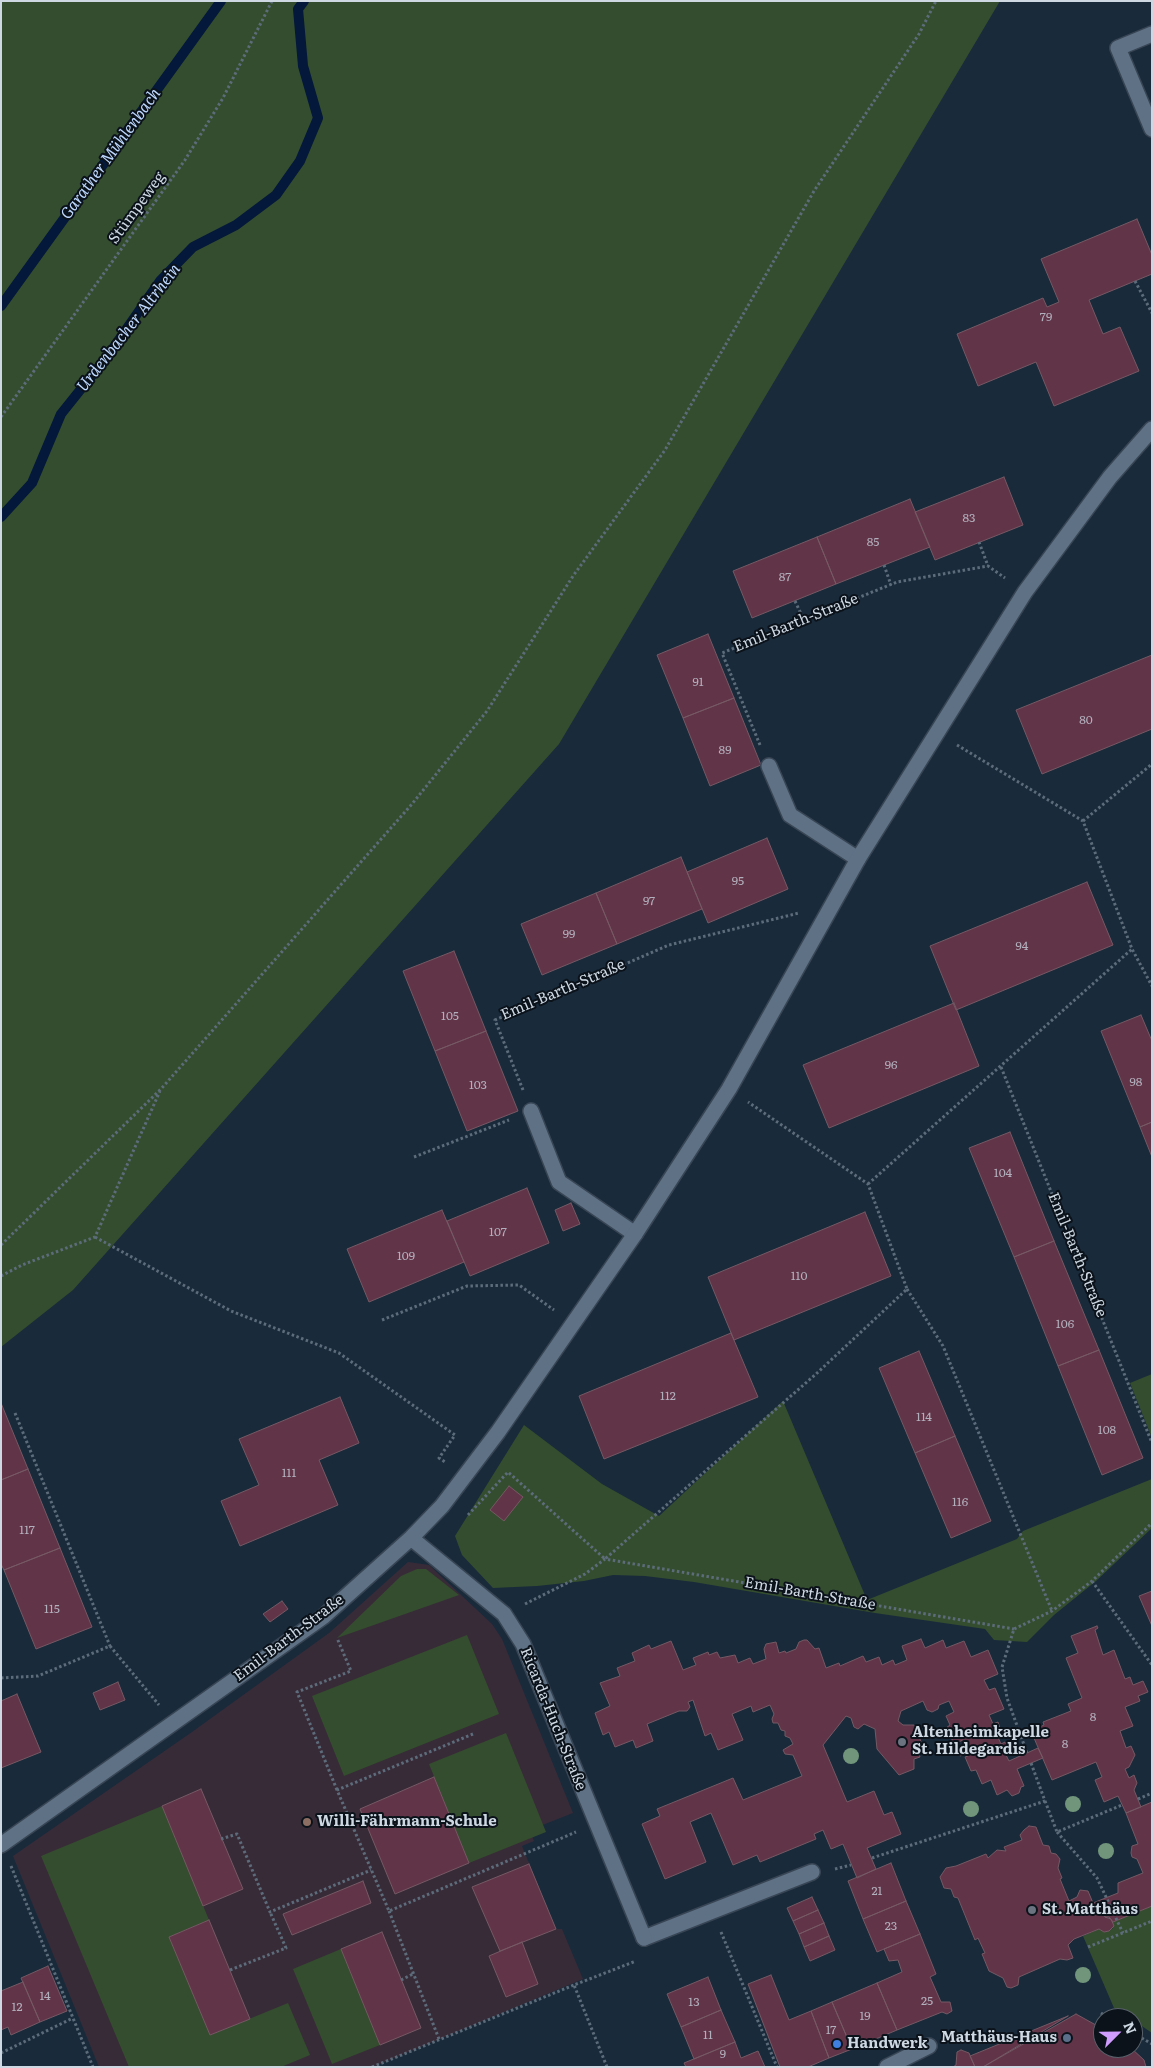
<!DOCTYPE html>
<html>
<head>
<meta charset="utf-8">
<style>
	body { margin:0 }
	#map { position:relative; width:1153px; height:2068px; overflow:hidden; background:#192a3b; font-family:Literata,serif }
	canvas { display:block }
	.frame { position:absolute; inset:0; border:2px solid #cdd8e3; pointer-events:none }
	.north { position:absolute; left:1093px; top:2008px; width:50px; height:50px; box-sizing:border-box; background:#0b121a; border:1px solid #59616a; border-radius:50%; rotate:67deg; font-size:14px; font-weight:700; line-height:20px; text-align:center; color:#cdd8e3 }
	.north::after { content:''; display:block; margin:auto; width:18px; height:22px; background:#d09dff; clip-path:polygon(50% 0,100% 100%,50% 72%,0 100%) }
</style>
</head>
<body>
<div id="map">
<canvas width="1153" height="2068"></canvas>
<div class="frame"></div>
<div class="north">N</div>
</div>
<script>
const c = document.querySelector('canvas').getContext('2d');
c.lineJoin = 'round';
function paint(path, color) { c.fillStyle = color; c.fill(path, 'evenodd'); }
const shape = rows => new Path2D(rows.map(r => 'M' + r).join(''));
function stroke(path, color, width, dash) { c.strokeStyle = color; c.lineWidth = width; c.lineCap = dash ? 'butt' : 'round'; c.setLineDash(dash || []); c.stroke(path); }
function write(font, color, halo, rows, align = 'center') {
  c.font = font + ' Literata,serif'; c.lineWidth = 4; c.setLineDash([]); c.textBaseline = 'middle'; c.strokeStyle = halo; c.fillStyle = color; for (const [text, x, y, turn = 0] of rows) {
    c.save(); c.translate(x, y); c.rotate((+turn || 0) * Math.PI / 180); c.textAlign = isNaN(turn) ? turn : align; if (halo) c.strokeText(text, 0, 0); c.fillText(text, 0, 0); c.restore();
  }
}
paint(shape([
	[408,1562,429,1565,492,1624,502,1639,573,1813,530,1830,534,1841,522,1846,556,1929,562,1929,583,1979,373,2067,99,2067,13,1856,192,1732,329,1633]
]), '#382b38');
paint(shape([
	[1,1,1000,1,559,744,73,1290,1,1347],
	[1152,1374,1152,1438,1130,1383],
	[783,1401,867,1600,1017,1539,1023,1531,1152,1479,1152,1528,1096,1581,1054,1615,1027,1642,994,1640,985,1629,875,1613,694,1582,645,1576,613,1575,584,1581,537,1586,493,1588,462,1555,455,1536,524,1425,602,1484,659,1516],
	[417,1569,426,1569,459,1595,337,1638,401,1576],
	[467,1635,499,1714,344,1776,312,1696],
	[506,1733,546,1832,469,1863,429,1764],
	[162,1806,209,1920,169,1937,210,2035,288,2003,310,2055,281,2067,129,2067,41,1856],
	[1152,1906,1152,2033,1133,2020,1133,2018,1114,2008,1083,1936,1099,1929,1104,1932,1109,1931,1113,1928,1113,1922],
	[341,1949,380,2045,332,2064,293,1969]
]), '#344d2e');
stroke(shape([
	[1,306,221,1],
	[1,517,32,483,61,414,109,354,160,281,193,247,236,225,276,195,300,161,318,118,303,66,298,9,304,1]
]), '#03183a', 10);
const building = shape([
	[1137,219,1152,255,1152,274,1089,300,1103,334,1120,327,1139,371,1054,406,1036,362,978,386,957,334,1043,298,1047,307,1059,302,1041,259,1137,219],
	[1004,477,1023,525,935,560,915,512,1004,477],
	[910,499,930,547,836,584,817,537,910,499],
	[817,537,836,584,752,618,733,571,817,537],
	[708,634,734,698,683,718,657,655,708,634],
	[1152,655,1152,729,1042,774,1016,710,1152,655],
	[734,698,761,765,710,786,683,718,734,698],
	[767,838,788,889,708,923,687,872,767,838],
	[681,857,702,909,617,944,596,893,681,857],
	[1087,882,1113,945,956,1010,930,946,1087,882],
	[596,893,617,944,542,975,521,924,596,893],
	[454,951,486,1031,435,1051,403,971,454,951],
	[954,1003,979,1066,829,1128,803,1065,954,1003],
	[1141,1015,1152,1041,1152,1122,1140,1127,1101,1031,1141,1015],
	[486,1031,518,1111,467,1131,435,1051,486,1031],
	[1152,1122,1152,1157,1140,1127,1152,1122],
	[1010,1132,1054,1241,1014,1257,969,1148,1010,1132],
	[527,1188,549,1243,470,1276,447,1221,527,1188],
	[571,1203,580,1224,563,1231,555,1210,571,1203],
	[442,1210,464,1262,369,1302,347,1249,442,1210],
	[865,1212,891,1276,734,1340,708,1277,865,1212],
	[1054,1241,1099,1350,1058,1366,1014,1257,1054,1241],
	[731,1333,758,1397,604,1459,579,1396,731,1333],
	[1099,1350,1143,1458,1102,1475,1058,1366,1099,1350],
	[919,1351,955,1436,915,1453,879,1368,919,1351],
	[340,1397,359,1443,319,1460,338,1505,240,1546,221,1501,259,1485,239,1439,340,1397],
	[1,1403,28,1469,1,1480,1,1403],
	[955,1436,991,1521,951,1538,915,1453,955,1436],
	[28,1469,60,1548,4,1570,1,1564,1,1480,28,1469],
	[509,1486,523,1497,504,1521,490,1510,509,1486],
	[60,1548,92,1627,36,1649,4,1570,60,1548],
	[1152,1591,1152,1626,1139,1596,1152,1591],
	[282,1601,288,1609,270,1622,263,1614,282,1601],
	[1097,1626,1098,1628,1095,1630,1103,1655,1114,1650,1125,1679,1130,1677,1133,1685,1143,1681,1148,1692,1138,1696,1140,1701,1125,1707,1133,1726,1120,1731,1126,1748,1131,1746,1135,1755,1129,1767,1125,1769,1129,1778,1134,1775,1137,1783,1134,1790,1141,1807,1126,1813,1118,1796,1104,1802,1095,1780,1102,1777,1096,1762,1052,1780,1031,1731,1044,1725,1043,1722,1071,1711,1068,1704,1082,1698,1066,1658,1078,1653,1071,1636,1097,1626],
	[921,1639,925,1648,943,1640,946,1648,964,1641,971,1657,988,1650,998,1674,984,1680,989,1690,995,1688,1004,1709,989,1715,993,1724,998,1722,1001,1731,996,1733,1001,1744,1005,1742,1009,1751,1005,1753,1009,1761,1038,1748,1043,1758,1017,1769,1024,1786,1021,1787,1019,1793,1012,1796,1007,1790,997,1795,991,1780,982,1784,976,1770,971,1771,965,1757,968,1756,966,1754,960,1756,959,1752,965,1748,963,1740,952,1745,952,1739,957,1737,954,1729,943,1734,942,1731,950,1725,946,1716,954,1712,949,1701,939,1705,938,1709,932,1712,927,1710,923,1701,901,1711,898,1721,903,1725,914,1725,925,1751,919,1754,920,1757,914,1759,914,1769,899,1775,877,1749,875,1729,864,1724,858,1729,854,1727,851,1718,846,1716,823,1745,847,1802,874,1791,884,1815,892,1812,901,1834,867,1848,876,1869,857,1878,843,1844,831,1849,823,1830,814,1834,816,1839,760,1862,757,1855,733,1865,711,1813,690,1822,706,1862,665,1879,642,1824,660,1816,657,1809,733,1778,743,1800,802,1776,793,1755,785,1754,783,1750,793,1744,790,1738,785,1736,785,1731,781,1730,778,1723,773,1723,772,1719,774,1714,770,1705,753,1712,751,1706,732,1714,743,1740,718,1750,711,1733,705,1736,693,1700,688,1702,690,1707,687,1711,679,1711,647,1724,653,1741,636,1748,633,1740,615,1747,609,1732,603,1735,595,1713,610,1706,600,1683,620,1676,617,1668,635,1661,632,1653,649,1645,651,1649,671,1641,683,1670,696,1665,693,1658,708,1652,709,1655,717,1652,720,1658,735,1655,738,1663,750,1658,753,1664,766,1659,764,1649,766,1644,776,1642,779,1653,785,1651,786,1653,796,1649,799,1642,804,1640,807,1640,815,1649,819,1648,826,1668,839,1663,840,1666,863,1656,866,1662,879,1657,882,1665,893,1660,895,1665,907,1660,902,1646,921,1639],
	[118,1682,125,1700,100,1710,93,1693,118,1682],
	[17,1694,41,1752,1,1768,1,1701,17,1694],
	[434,1777,469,1863,395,1894,360,1809,434,1777],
	[201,1789,243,1889,203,1906,162,1806,201,1789],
	[1152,1802,1152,1906,1113,1922,1109,1917,1105,1917,1098,1901,1118,1893,1118,1883,1143,1873,1137,1859,1132,1857,1131,1853,1132,1846,1138,1844,1126,1813,1152,1802],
	[1029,1826,1036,1827,1043,1845,1049,1846,1051,1853,1056,1854,1060,1859,1058,1868,1062,1878,1060,1879,1069,1901,1077,1897,1080,1890,1088,1891,1093,1903,1098,1901,1105,1917,1111,1919,1114,1926,1109,1931,1104,1932,1099,1929,1074,1939,1068,1945,1073,1958,1067,1960,1060,1959,1019,1977,1018,1985,1011,1988,1007,1987,1003,1978,989,1971,982,1954,985,1953,978,1938,975,1940,958,1898,954,1897,951,1889,944,1888,940,1877,946,1868,956,1866,986,1854,988,1858,997,1850,1006,1851,1004,1847,1022,1840,1020,1835,1024,1830,1029,1826],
	[891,1863,906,1901,863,1919,848,1881,891,1863],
	[529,1864,556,1929,500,1951,472,1887,529,1864],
	[363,1881,371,1903,292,1935,283,1914,363,1881],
	[812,1897,818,1910,793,1921,787,1908,812,1897],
	[906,1901,920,1934,877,1952,863,1919,906,1901],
	[818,1910,824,1923,799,1934,793,1921,818,1910],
	[209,1920,250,2019,210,2035,169,1937,209,1920],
	[824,1923,829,1936,804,1947,799,1934,824,1923],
	[382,1932,421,2028,380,2045,341,1949,382,1932],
	[920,1934,936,1974,930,1977,941,2002,950,2002,952,2011,947,2014,942,2012,897,2030,877,1983,902,1972,898,1960,889,1961,884,1949,920,1934],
	[829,1936,835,1950,810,1961,804,1947,829,1936],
	[522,1942,538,1984,506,1997,489,1956,522,1942],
	[48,1966,67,2011,40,2022,21,1978,48,1966],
	[771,1975,789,2020,811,2011,829,2058,808,2067,780,2067,748,1984,771,1975],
	[708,1977,721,2010,681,2027,667,1994,708,1977],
	[23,1982,40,2022,11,2035,8,2027,1,2030,1,1991,23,1982],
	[877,1983,897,2030,852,2049,832,2002,877,1983],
	[832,2002,852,2049,829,2058,811,2011,832,2002],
	[721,2010,735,2042,694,2059,681,2027,721,2010],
	[1076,2014,1103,2029,1103,2048,1131,2048,1144,2060,1146,2067,983,2067,1076,2014],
	[1068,2016,983,2067,975,2067,970,2056,1068,2016],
	[735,2042,741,2058,758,2051,765,2067,686,2067,684,2063,735,2042],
	[961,2050,969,2053,975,2067,953,2067,956,2065,957,2052,961,2050]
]);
paint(building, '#623448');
stroke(building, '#755964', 1);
const lane = shape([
	[1152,34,1118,48,1152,129],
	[769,766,790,815,858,859],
	[531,1111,559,1182,635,1234],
	[644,1938,812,1872]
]);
const street = shape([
	[411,1538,504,1614,523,1644,644,1938],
	[1,1845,323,1617,411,1538,442,1506,498,1432,635,1234,729,1089,858,859,1025,592,1110,477,1152,429],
	[887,2067,929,2046]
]);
stroke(lane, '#384554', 18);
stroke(street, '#384554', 18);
stroke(shape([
	[1135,281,1152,313],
	[1,417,185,160,223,98,272,1],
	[979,542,988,566],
	[884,565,891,585],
	[795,601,804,620],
	[760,745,722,653,897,582,988,566,1005,578],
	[957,745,1083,821,1132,949,1152,986],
	[1083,821,1152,764],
	[1001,1067,1152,1443],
	[523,1090,495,1020,669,945,799,913],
	[414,1157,509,1120],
	[868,1184,1132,949],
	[95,1237,231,1311,339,1353,455,1435,439,1458,445,1462],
	[1,1245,161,1089,412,804,487,711,573,576,665,450,814,191,919,34,936,1],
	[1,1276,22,1265,95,1237,160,1091],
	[907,1289,943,1346,1052,1611],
	[382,1320,467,1286,519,1285,554,1310],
	[15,1413,110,1646],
	[468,1515,508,1472,605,1559,816,1374,907,1289,868,1184,748,1102],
	[1092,1581,1152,1665],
	[525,1604,585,1574,605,1559,1014,1629],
	[1,1678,38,1676,110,1646,159,1705],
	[473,1734,337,1790,389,1911,576,1832],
	[1027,1753,1007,1698,1002,1667,1014,1629,1052,1611,1092,1581,1152,1523],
	[337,1790,297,1692,351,1671,337,1638],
	[1138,1799,1152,1793],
	[1045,1801,1057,1832,1122,1805],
	[1057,1832,1097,1878,1123,1933],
	[221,1839,237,1834,270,1912,371,1870],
	[872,1858,1045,1801,1031,1763],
	[11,1866,93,2067],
	[835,1869,851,1865],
	[389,1911,439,2039],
	[721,1932,777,2067],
	[1088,1947,1152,1921],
	[230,1970,286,1948,270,1912],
	[401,1980,413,1974],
	[1101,2013,1108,2018],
	[1133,2033,1152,2044],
	[1,2053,73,2018],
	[372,2067,574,1985],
	[607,2067,574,1985,636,1961]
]), '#5d6c7a', 3, [2.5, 2.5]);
stroke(lane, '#5e7185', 15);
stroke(street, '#5e7185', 15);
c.fillStyle = '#70957a';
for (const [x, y] of [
	[851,1756],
	[1073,1804],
	[971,1809],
	[1106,1851],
	[1083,1975]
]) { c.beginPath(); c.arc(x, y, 8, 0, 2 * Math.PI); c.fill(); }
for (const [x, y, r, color] of [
	[902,1742,5,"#6b7280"],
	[307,1822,5,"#8d6e63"],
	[1032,1910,5,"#6b7280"],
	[1067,2038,5,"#5c6f8a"],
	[837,2044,5,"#3f7fe0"]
]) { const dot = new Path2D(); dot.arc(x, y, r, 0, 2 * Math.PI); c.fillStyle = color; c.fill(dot); stroke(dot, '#0b121a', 2); }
write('12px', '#b2afbc', null, [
	["79",1046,317],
	["83",969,518],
	["85",873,542],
	["87",785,577],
	["91",698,682],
	["80",1086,720],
	["89",725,750],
	["95",738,881],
	["97",649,901],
	["99",569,934],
	["94",1022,946],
	["105",450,1016],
	["96",891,1065],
	["98",1136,1082],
	["103",478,1085],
	["104",1003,1173],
	["107",498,1232],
	["109",406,1256],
	["110",799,1276],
	["106",1065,1324],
	["112",668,1396],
	["114",924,1417],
	["108",1107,1430],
	["111",289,1473],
	["116",960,1502],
	["117",27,1530],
	["115",52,1609],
	["8",1093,1717],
	["8",1065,1744],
	["21",877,1891],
	["23",891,1926],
	["14",45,1996],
	["25",927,2001],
	["13",694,2002],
	["12",17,2007],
	["19",865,2016],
	["17",831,2030],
	["11",708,2035],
	["9",723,2054]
]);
write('15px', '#cdd8e3', '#0b121a', [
	["Stümpeweg",137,208,-54],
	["Emil-Barth-Straße",796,623,-22],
	["Emil-Barth-Straße",563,990,-23],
	["Emil-Barth-Straße",1077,1255,68],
	["Emil-Barth-Straße",810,1594,10],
	["Emil-Barth-Straße",289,1638,-37],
	["Ricarda-Huch-Straße",553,1719,68]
]);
write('bold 15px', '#cdd8e3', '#0b121a', [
	["Altenheimkapelle",912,1733],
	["St. Hildegardis",912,1750],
	["Willi-Fährmann-Schule",317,1822],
	["St. Matthäus",1042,1910],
	["Matthäus-Haus",1057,2038,"right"],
	["Handwerk",847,2044]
], 'left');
write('italic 16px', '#bdd7fd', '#0b121a', [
	["Garather Mühlenbach",111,154,-54],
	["Urdenbacher Altrhein",129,328,-52]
]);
</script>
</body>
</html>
